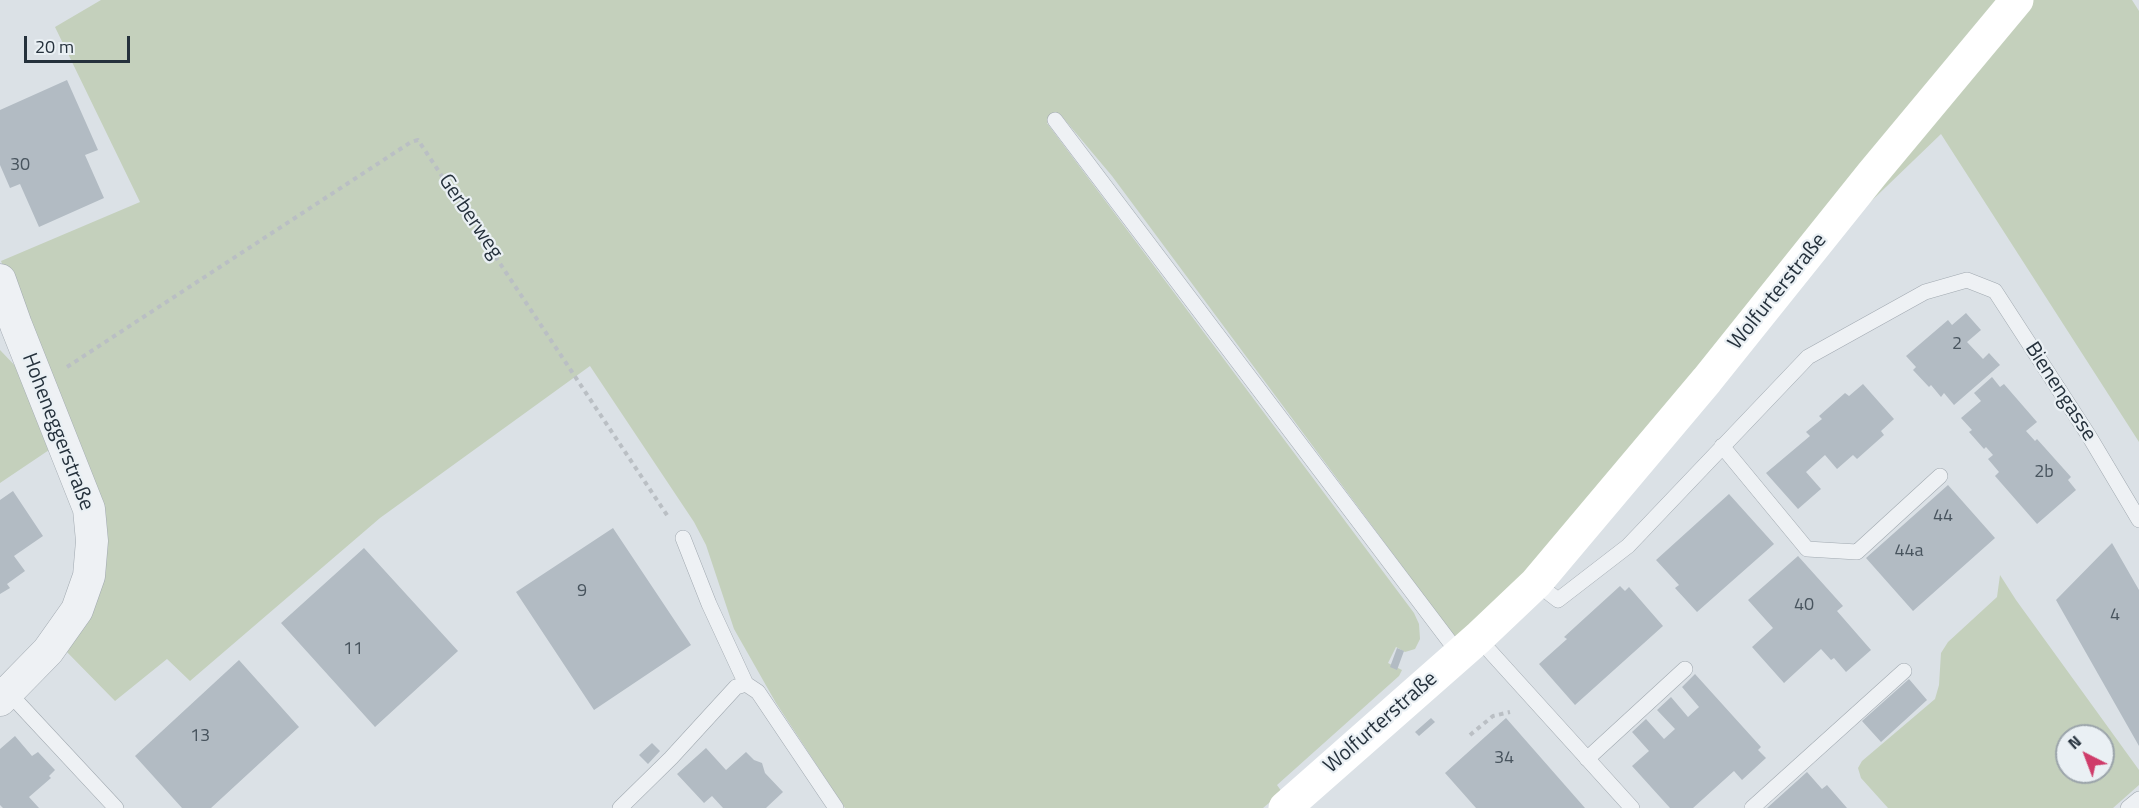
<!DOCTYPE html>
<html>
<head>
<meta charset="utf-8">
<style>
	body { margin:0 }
	#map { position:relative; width:2139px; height:808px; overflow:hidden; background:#dbe1e6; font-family:"Titillium Web",sans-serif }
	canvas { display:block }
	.north { position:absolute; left:2055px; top:724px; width:60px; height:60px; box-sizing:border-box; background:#eaf0f4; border:2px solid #9ba4aa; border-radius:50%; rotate:318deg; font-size:16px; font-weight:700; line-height:24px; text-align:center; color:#25313c }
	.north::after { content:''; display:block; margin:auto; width:21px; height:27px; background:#cf3c6a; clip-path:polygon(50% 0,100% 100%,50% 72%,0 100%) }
	.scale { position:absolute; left:24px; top:36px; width:106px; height:27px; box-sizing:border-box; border:3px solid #25313c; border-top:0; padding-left:8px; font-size:18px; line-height:21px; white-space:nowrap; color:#25313c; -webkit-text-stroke:4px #eaf0f4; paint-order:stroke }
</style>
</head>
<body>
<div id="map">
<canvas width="2139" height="808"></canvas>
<div class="north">N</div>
<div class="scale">20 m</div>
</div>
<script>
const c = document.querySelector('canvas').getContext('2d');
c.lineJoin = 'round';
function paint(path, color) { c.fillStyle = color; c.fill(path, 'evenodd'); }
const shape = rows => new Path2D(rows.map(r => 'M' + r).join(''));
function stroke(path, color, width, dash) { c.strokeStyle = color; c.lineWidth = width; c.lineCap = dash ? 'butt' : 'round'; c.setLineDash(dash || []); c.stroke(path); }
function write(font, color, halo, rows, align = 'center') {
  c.font = font + ' "Titillium Web",sans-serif'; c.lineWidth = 4.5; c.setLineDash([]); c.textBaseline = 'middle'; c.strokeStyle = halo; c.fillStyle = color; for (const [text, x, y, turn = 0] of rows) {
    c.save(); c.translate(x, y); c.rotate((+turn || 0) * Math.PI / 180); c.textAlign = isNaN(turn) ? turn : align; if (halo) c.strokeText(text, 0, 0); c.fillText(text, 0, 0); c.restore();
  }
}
paint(shape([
	[101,0,2132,0,2139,11,2139,442,1941,134,1833,238,1460,644,1112,176,1059,113,1047,123,1414,613,1419,624,1420,639,1415,649,1405,652,1396,647,1388,663,1402,670,1399,676,1277,785,1282,792,1263,808,845,808,776,703,734,629,706,545,694,522,590,366,380,518,190,681,167,659,115,701,64,649,100,583,43,371,1,261,140,202,55,27],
	[0,350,22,373,55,446,0,483],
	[2000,575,2016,600,2139,770,2139,785,2113,808,1888,808,1861,778,1858,768,1862,761,1935,699,1939,685,1941,653,1948,642,1997,597],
	[2067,736,2103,736,2103,772,2067,772]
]), '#c4d0bc');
paint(shape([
	[67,80,98,150,85,155,104,198,39,227,20,184,10,188,0,165,0,110],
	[1966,313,1981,330,1967,342,1983,359,1989,353,2000,365,1954,405,1944,393,1941,397,1931,385,1929,387,1913,370,1916,367,1906,356,1948,320,1952,325],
	[1992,377,2000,387,2004,384,2037,422,2026,431,2035,441,2037,439,2071,477,2068,480,2076,490,2037,524,1995,476,1999,472,1988,459,1993,455,1986,447,1984,449,1969,432,1972,430,1961,418,1981,401,1974,393],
	[1863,384,1894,419,1881,431,1884,435,1857,459,1853,455,1837,469,1825,455,1806,472,1821,489,1798,509,1766,473,1810,436,1806,432,1822,419,1819,416,1845,393,1849,396],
	[1948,485,1995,538,1913,611,1866,558],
	[13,491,43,536,14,556,25,571,7,584,10,588,0,594,0,500],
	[1729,494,1774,544,1697,612,1675,588,1679,585,1656,560],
	[613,528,691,645,594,710,516,592],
	[2112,543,2139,590,2139,746,2056,600],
	[364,548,458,651,375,727,281,623],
	[1798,556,1843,606,1837,611,1871,650,1846,672,1834,658,1831,660,1821,649,1784,683,1752,647,1773,628,1748,600],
	[1620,586,1625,591,1629,587,1663,626,1575,705,1539,664,1567,639,1564,637],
	[1397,648,1404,651,1397,670,1390,667],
	[239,660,299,727,211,808,182,808,135,756],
	[1695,674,1761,747,1758,750,1766,758,1742,780,1734,771,1693,808,1670,808,1632,766,1649,751,1632,732,1646,719,1664,739,1675,729,1657,710,1671,697,1688,717,1699,707,1682,687],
	[1909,679,1927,700,1881,742,1862,721],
	[1431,718,1435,722,1419,736,1415,732],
	[1506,718,1585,808,1476,808,1445,773],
	[15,736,32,756,38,752,55,770,49,776,51,778,29,797,39,808,3,808,0,805,0,749],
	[652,743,660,751,648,764,639,755],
	[706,748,726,770,746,752,754,760,762,763,765,773,783,792,766,808,723,808,712,796,704,803,677,774],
	[1807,772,1822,789,1827,785,1847,808,1767,808]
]), '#b2bbc3');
const lane = shape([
	[1055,120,1459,654],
	[1722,446,1807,549,1857,552,1940,476],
	[683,538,709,604,746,684,758,692,836,808],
	[1536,583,1558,600,1628,546,1808,357,1925,292,1967,280,1995,291,2089,436,2139,520],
	[1478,638,1632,808],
	[8,692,116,808],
	[1587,759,1685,669],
	[620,808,671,758,736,687,746,684],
	[1752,808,1904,671],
	[2128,808,2139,799]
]);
const street = shape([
	[0,280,16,325,89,509,92,541,89,576,77,610,48,651,0,700]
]);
stroke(lane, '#a1a9b0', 16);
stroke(street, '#a1a9b0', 33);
stroke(shape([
	[67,367,411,142,418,140,669,518],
	[1470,735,1493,716,1510,712]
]), '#babfc4', 4, [4.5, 4.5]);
stroke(lane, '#eef1f4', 15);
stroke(street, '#eef1f4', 32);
stroke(shape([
	[1285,808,1478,638,1536,583,1707,380,1872,174,2017,0]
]), '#fff', 33);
write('18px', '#48545e', null, [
	["30",20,166],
	["2",1957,345],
	["2b",2044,473],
	["44",1943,517],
	["44a",1909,552],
	["9",582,592],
	["40",1804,606],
	["4",2115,616],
	["11",353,650],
	["13",200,737],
	["34",1504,759]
]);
write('21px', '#25313c', '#eaf0f4', [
	["Gerberweg",470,217,56],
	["Wolfurterstraße",1778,292,-51],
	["Bienengasse",2060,392,57],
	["Hoheneggerstraße",57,432,69],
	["Wolfurterstraße",1381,723,-41]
]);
</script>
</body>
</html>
